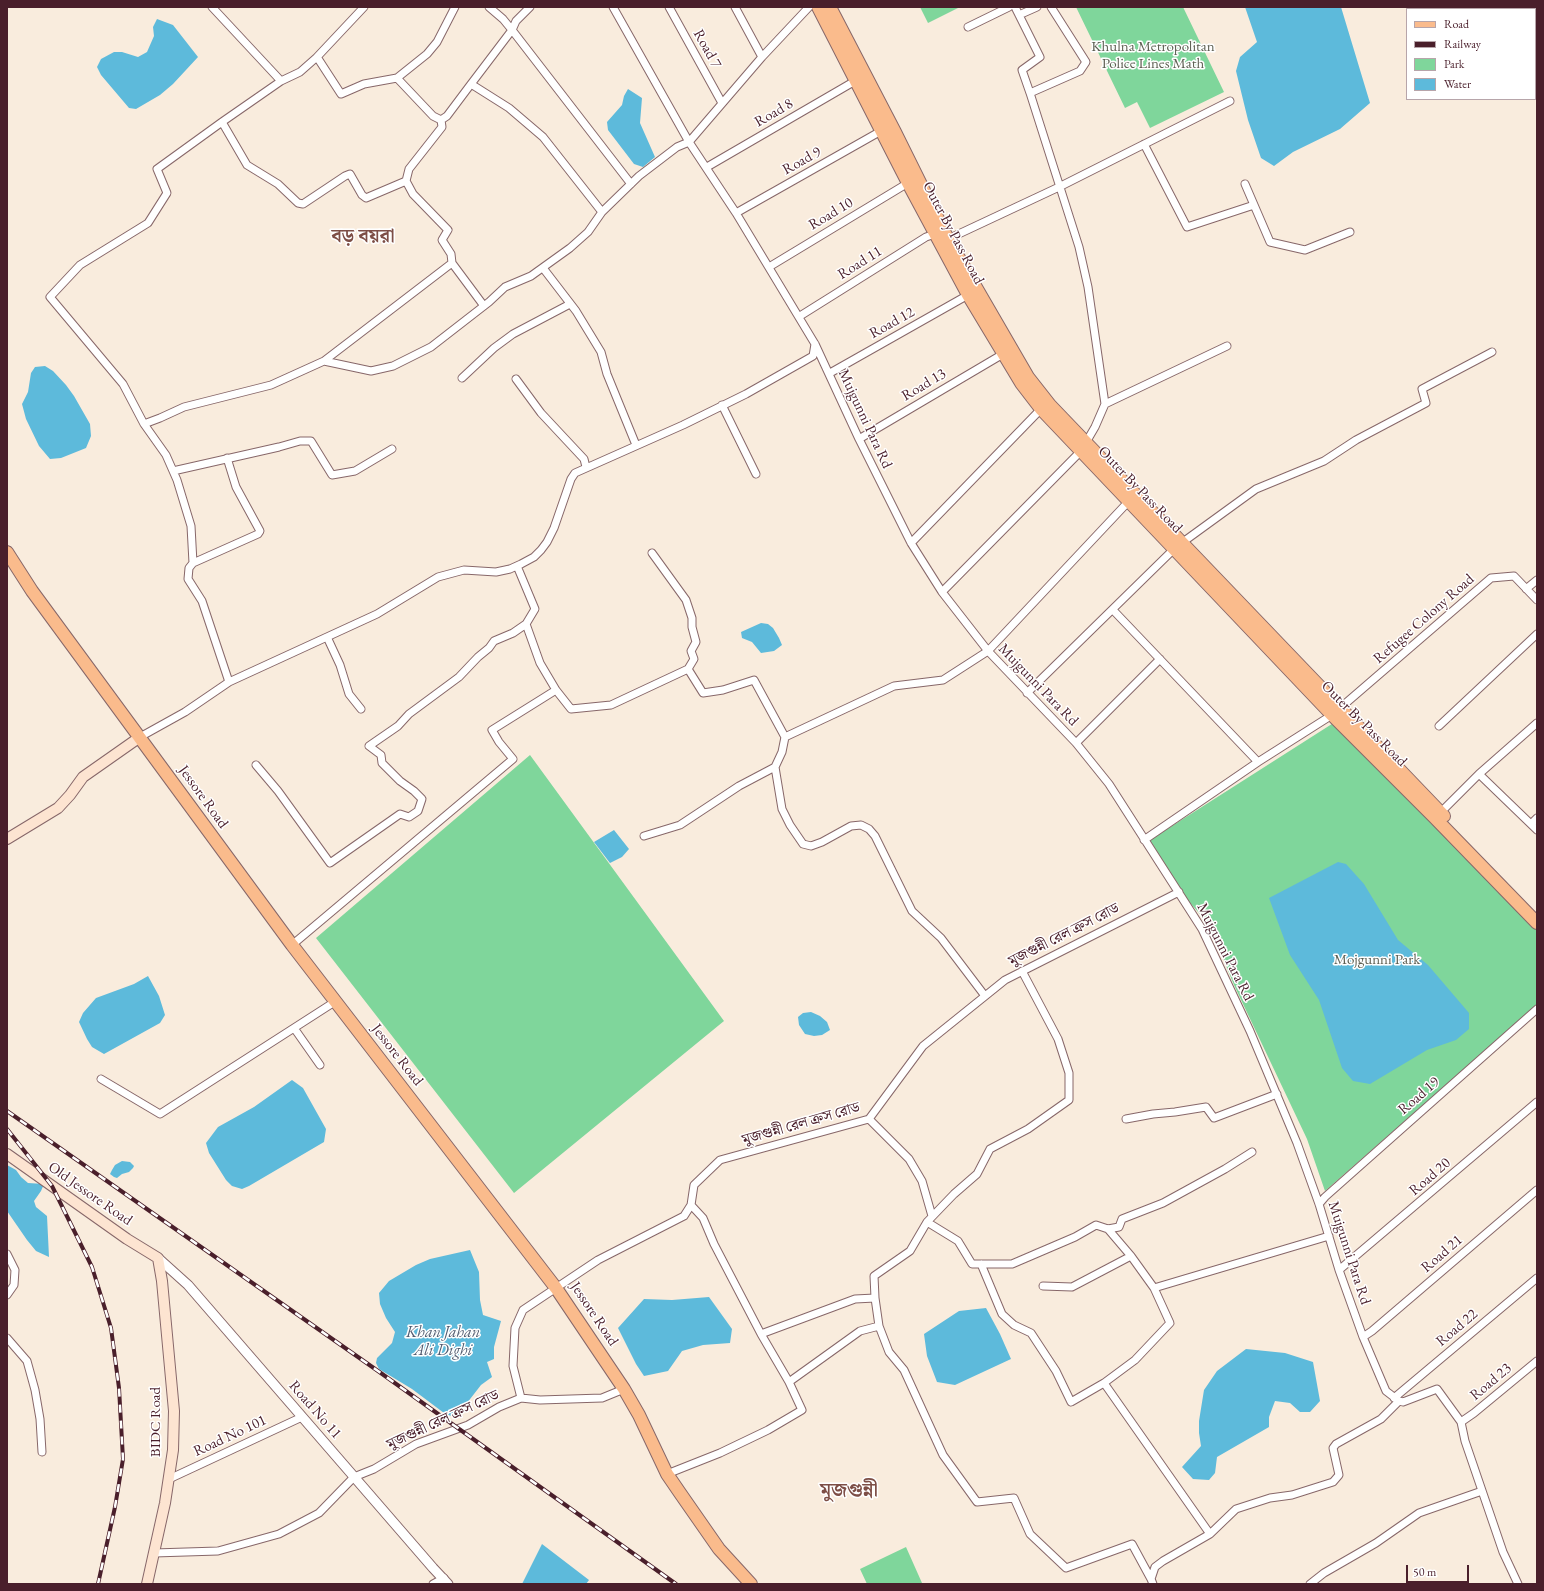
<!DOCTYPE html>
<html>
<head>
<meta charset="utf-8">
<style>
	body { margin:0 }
	#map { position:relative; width:1544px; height:1591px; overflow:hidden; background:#f9ecdd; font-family:"EB Garamond",serif }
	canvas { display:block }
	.frame { position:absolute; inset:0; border:8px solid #4a1f2b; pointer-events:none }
	.legend { position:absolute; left:1406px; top:8px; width:130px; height:92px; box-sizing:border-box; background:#fff; border:1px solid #b7a5aa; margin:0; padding:5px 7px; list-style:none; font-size:12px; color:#4a1f2b }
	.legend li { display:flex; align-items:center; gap:8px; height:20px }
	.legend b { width:20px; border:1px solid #b7a5aa }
	.scale { position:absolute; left:1406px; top:1565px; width:63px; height:18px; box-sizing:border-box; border:2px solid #4a1f2b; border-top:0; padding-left:5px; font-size:12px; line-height:14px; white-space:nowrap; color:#4a1f2b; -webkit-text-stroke:3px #fff; paint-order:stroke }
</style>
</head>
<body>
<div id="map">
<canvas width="1544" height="1591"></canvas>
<div class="frame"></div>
<ul class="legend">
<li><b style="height:5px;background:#fabb8c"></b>Road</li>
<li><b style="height:5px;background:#4a1f2b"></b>Railway</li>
<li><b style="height:11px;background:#7fd69b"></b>Park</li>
<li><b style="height:11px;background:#5dbadb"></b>Water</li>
</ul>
<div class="scale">50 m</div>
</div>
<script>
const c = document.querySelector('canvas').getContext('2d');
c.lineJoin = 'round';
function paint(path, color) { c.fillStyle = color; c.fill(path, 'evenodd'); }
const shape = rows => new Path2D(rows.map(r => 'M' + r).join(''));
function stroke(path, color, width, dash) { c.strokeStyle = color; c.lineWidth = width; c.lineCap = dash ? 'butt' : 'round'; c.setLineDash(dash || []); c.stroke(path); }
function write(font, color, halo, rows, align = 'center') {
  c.font = font + ' "EB Garamond","Noto Serif Bengali",serif'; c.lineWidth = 3; c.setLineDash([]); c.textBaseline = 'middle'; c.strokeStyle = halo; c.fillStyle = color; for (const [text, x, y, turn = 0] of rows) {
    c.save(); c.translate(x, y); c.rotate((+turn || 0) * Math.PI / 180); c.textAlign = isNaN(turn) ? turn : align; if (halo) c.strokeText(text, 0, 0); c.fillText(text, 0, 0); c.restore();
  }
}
paint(shape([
	[920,7,960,7,928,23],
	[1076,7,1183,7,1224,92,1150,128,1137,102,1125,108],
	[1335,722,1537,926,1537,1005,1325,1191,1307,1139,1234,985,1209,924,1180,892,1150,840],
	[530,755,724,1021,514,1193,316,938],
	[906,1547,922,1583,867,1584,860,1569]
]), '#7fd69b');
paint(shape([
	[1245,7,1341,7,1370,103,1340,129,1293,152,1274,166,1261,158,1248,120,1236,71,1240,57,1257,42],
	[157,19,173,25,198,57,173,84,160,95,136,109,129,108,101,75,97,67,101,59,114,52,122,52,138,57,147,52,154,36,153,27],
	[628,89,642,98,640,123,655,157,643,167,634,164,608,130,607,122,622,105,624,96],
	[45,366,53,371,66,385,74,396,90,424,91,436,86,448,61,458,50,459,39,446,26,419,22,404,28,392,31,373,35,367],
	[761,623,768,624,773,628,779,638,782,645,774,651,761,653,752,642,742,638,741,632],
	[614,830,629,849,622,857,610,863,594,842],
	[1338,862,1346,864,1364,884,1398,940,1428,965,1469,1013,1469,1029,1456,1040,1427,1050,1370,1084,1353,1081,1342,1068,1319,1000,1290,955,1269,898],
	[148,976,159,996,165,1015,160,1023,104,1054,92,1047,87,1039,79,1022,83,1013,96,998,134,984],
	[811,1012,820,1016,827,1022,830,1030,822,1035,814,1036,805,1034,799,1025,798,1017,803,1013],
	[292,1080,303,1088,326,1129,324,1142,249,1186,242,1189,232,1186,226,1180,209,1153,206,1143,218,1127,254,1107],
	[122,1161,130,1162,134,1166,133,1168,129,1172,122,1174,117,1178,114,1177,110,1174,112,1170,115,1165],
	[7,1165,16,1170,21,1177,28,1183,44,1184,41,1191,34,1201,36,1207,47,1216,49,1257,36,1251,27,1240,7,1211],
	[470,1250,479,1272,480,1300,483,1315,501,1321,494,1347,494,1359,487,1362,492,1377,481,1385,460,1412,451,1416,444,1413,412,1389,379,1369,376,1363,377,1358,392,1343,395,1332,386,1318,380,1304,379,1293,389,1281,416,1265,430,1259],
	[709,1297,732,1329,730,1343,703,1345,682,1351,668,1371,644,1376,636,1364,618,1328,644,1299,672,1300],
	[986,1308,1000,1334,1011,1359,955,1385,937,1382,927,1356,924,1334,959,1311],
	[1246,1349,1285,1353,1313,1362,1320,1401,1310,1412,1300,1412,1290,1403,1275,1401,1269,1417,1269,1427,1217,1457,1215,1473,1209,1480,1193,1479,1182,1467,1201,1446,1199,1433,1199,1421,1204,1390,1217,1371],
	[542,1544,589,1580,586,1584,522,1584]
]), '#5dbadb');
const minor = shape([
	[212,7,281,81],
	[489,7,503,19,512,30,631,184],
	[613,7,689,142,736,213,815,344,859,439,911,543,942,592,988,651,1076,743,1109,784,1202,929,1250,1031,1297,1143,1319,1204,1339,1270,1363,1337,1386,1391,1399,1401,1403,1402,1437,1389,1461,1422,1465,1441,1503,1552,1518,1584],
	[669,7,722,103],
	[735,7,762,57],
	[1015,7,1040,57,1022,70,1030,93],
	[1051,7,1086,62,1080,71,1030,93,1079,247,1088,287,1105,404],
	[1019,15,1037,7],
	[968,27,1009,7],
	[317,57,364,7],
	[397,78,433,116,441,120,447,116,471,84,509,108,543,137,602,212],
	[471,84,512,30,516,21,530,7],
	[441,120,442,127,409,169,406,181,413,194,448,230,442,240,451,254,452,263,484,306],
	[222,122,247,165,278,184,298,203,303,204,345,176,350,174,362,195,366,198,406,181],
	[1144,144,1187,227,1254,205],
	[707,167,855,81],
	[1245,184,1270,242,1305,250,1350,232],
	[736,213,881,131],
	[948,239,1059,187,1230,101],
	[769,267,908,183],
	[543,268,576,311,601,352,607,374,636,445],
	[800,316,926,237,935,234],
	[324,361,452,263],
	[830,373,968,295],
	[462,378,494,348,513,334,570,304],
	[516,379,541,413,584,459,586,467],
	[722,405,756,474],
	[144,424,160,418,184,407,271,385,324,361,371,371,393,366,431,347,489,302,505,287,531,276,570,248,588,232,602,212,639,176,677,147,689,142,762,57,809,7],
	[859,439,1003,354],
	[173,471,279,447,300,441,311,441,332,475,355,471,392,449],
	[1183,542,1256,489,1324,461,1356,440,1426,403,1422,389,1492,352],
	[911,543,1041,409],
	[652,553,686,600,692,618,692,627,696,642,691,651,694,659,688,669],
	[193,563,258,534,260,531,236,487,227,458],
	[517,566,535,609,526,624],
	[1526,589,1537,580],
	[942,592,1081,451,1095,427,1105,404,1227,346],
	[1113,610,1258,762],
	[327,637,340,665,349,694,361,709],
	[229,682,202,601,188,579,189,568,193,563,191,526,177,480,166,455,144,424,123,384,50,297,80,265,148,223,167,193,157,169,222,122,281,81,300,72,317,57,341,94,364,84,397,78,427,54,437,42,455,7],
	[1027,693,1175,548],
	[1439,726,1537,634],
	[140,737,185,712,229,682,377,614,438,577,464,570,496,572,510,569,521,564,534,557,541,550,547,542,554,528,571,479,575,473,683,425,746,394,813,356,815,344],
	[1076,743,1160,659],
	[256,765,278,791,330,863,400,814,409,817,418,811,422,799,414,791,400,781,382,763,381,755,369,746,398,726,409,714,459,677,478,657,489,648,494,641,513,633,526,624,540,663,556,690],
	[775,767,782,809,790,825,803,844,811,846,822,842,851,826,861,825,869,829,875,836,912,911,941,938,985,996],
	[1479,774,1537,830],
	[1441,812,1479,774,1537,723],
	[1531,824,1537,818],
	[644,836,680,825,739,786,775,767,782,752,785,737],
	[1144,840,1258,762,1332,715,1491,578,1514,576,1537,600],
	[292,945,513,759,499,742,492,730,556,690,571,709,611,705,688,669,703,693,723,690,754,680,785,737,894,686,943,680,988,651,1129,501],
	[1022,971,1058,1039,1069,1073,1069,1100,1028,1129,990,1149,977,1174,954,1194,927,1222,910,1251,874,1276,875,1298,879,1326,889,1352,904,1370,943,1455,977,1502,1014,1498,1030,1534,1066,1568,1132,1544,1151,1579],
	[320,1065,294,1028,336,1001],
	[101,1079,160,1114,294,1028],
	[869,1119,909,1159,922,1181,932,1216],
	[1126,1119,1153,1114,1175,1112,1206,1107,1214,1118,1277,1094],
	[1319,1204,1325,1197,1537,1009],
	[691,1205,703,1218,714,1244,761,1334],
	[927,1222,958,1241,972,1264,1012,1264,1075,1237,1096,1225,1108,1229,1119,1227,1122,1219,1163,1203,1225,1169,1252,1152],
	[1108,1229,1131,1256,1154,1288,1329,1236],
	[7,1254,15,1270,14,1285,7,1295],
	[981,1264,1002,1314,1014,1325,1031,1333,1056,1371,1071,1402,1104,1383,1210,1534],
	[1339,1270,1537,1102],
	[1043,1286,1072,1287,1131,1256],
	[1363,1337,1372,1331,1537,1190],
	[7,1338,27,1361,35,1390,40,1419,42,1452],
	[789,1382,860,1331,879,1326],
	[1104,1383,1135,1360,1170,1323,1154,1288],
	[521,1398,513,1366,515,1328,523,1310,598,1260,684,1216,691,1205,694,1185,720,1160,869,1119,923,1046,1005,980,1179,892],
	[1394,1398,1537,1278],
	[1461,1422,1474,1413,1537,1361],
	[667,1474,720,1453,768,1430,802,1410,789,1382,761,1334,855,1299,875,1298],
	[169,1479,302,1417],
	[154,1553,218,1551,279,1534,319,1513,354,1477,374,1469,416,1444,468,1425,499,1407,521,1398,540,1400,602,1398,624,1389],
	[433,1584,444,1578],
	[1153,1584,1151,1579,1155,1567,1163,1561,1210,1534,1236,1509,1270,1498,1292,1495,1333,1482,1339,1475,1333,1448,1336,1444,1381,1419,1399,1401],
	[1310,1584,1324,1573,1376,1543,1419,1513,1482,1491]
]);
const tertiary = shape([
	[158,1258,188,1285,433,1568,448,1584]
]);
const secondary = shape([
	[7,839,58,808,70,795,83,777,140,737],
	[7,1154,127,1239,158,1258,162,1281,174,1411,173,1450,165,1503,147,1584]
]);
const primary = shape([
	[818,7,908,183,968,295,1021,383,1041,409,1332,715,1435,818,1537,923],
	[830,7,895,132,948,239,1028,377,1050,405,1444,816]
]);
const trunk = shape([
	[7,552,32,591,292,945,556,1288,624,1389,639,1415,667,1474,680,1493,719,1549,751,1584]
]);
stroke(minor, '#876769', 9);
stroke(tertiary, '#876769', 11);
stroke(secondary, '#876769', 12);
stroke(primary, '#876769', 14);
stroke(trunk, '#876769', 14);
stroke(minor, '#fff', 7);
stroke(tertiary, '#fff', 9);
stroke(secondary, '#fde4d1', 10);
stroke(primary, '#fabb8c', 12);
stroke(trunk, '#fabb8c', 12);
const rail = shape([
	[7,1111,378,1371,676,1584],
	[7,1129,52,1186,92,1267,111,1328,119,1388,123,1459,115,1507,98,1584]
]);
stroke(rail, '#4a1f2b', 4);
stroke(rail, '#fff', 2.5, [8]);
write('15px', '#5d5f52', '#fff', [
	["Khulna Metropolitan",1153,47],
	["Police Lines Math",1153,64],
	["Mojgunni Park",1377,960]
]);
write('15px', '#4a1f2b', '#fff', [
	["Road 7",707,49,61],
	["Road 8",774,113,-30],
	["Road 9",802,161,-29],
	["Road 10",831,214,-31],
	["Outer By Pass Road",953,233,62],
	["Road 11",860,263,-32],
	["Road 12",892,323,-29],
	["Road 13",924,385,-31],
	["Mujgunni Para Rd",865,419,65],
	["Outer By Pass Road",1140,490,46],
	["Refugee Colony Road",1424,619,-41],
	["Mujgunni Para Rd",1038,685,46],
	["Outer By Pass Road",1364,724,45],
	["Jessore Road",203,797,54],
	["মুজগুন্নী রেল ক্রস রোড",1064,935,-27],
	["Mujgunni Para Rd",1225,952,63],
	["Jessore Road",397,1055,52],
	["Road 19",1419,1096,-41],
	["মুজগুন্নী রেল ক্রস রোড",801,1124,-16],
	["Road 20",1430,1177,-41],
	["Old Jessore Road",90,1194,35],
	["Mujgunni Para Rd",1349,1253,72],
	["Road 21",1442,1254,-41],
	["Jessore Road",594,1314,56],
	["Road 22",1457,1328,-40],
	["Road 23",1491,1382,-40],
	["Road No 11",315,1410,49],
	["মুজগুন্নী রেল ক্রস রোড",443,1420,-25],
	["BIDC Road",156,1422,-90],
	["Road No 101",230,1436,-25]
]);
write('italic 16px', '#525d71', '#fff', [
	["Khan Jahan",443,1333],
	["Ali Dighi",443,1351]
]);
write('bold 19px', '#7d4e46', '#fff', [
	["বড় বয়রা",363,237],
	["মুজগুন্নী",849,1491]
]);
</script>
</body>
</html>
